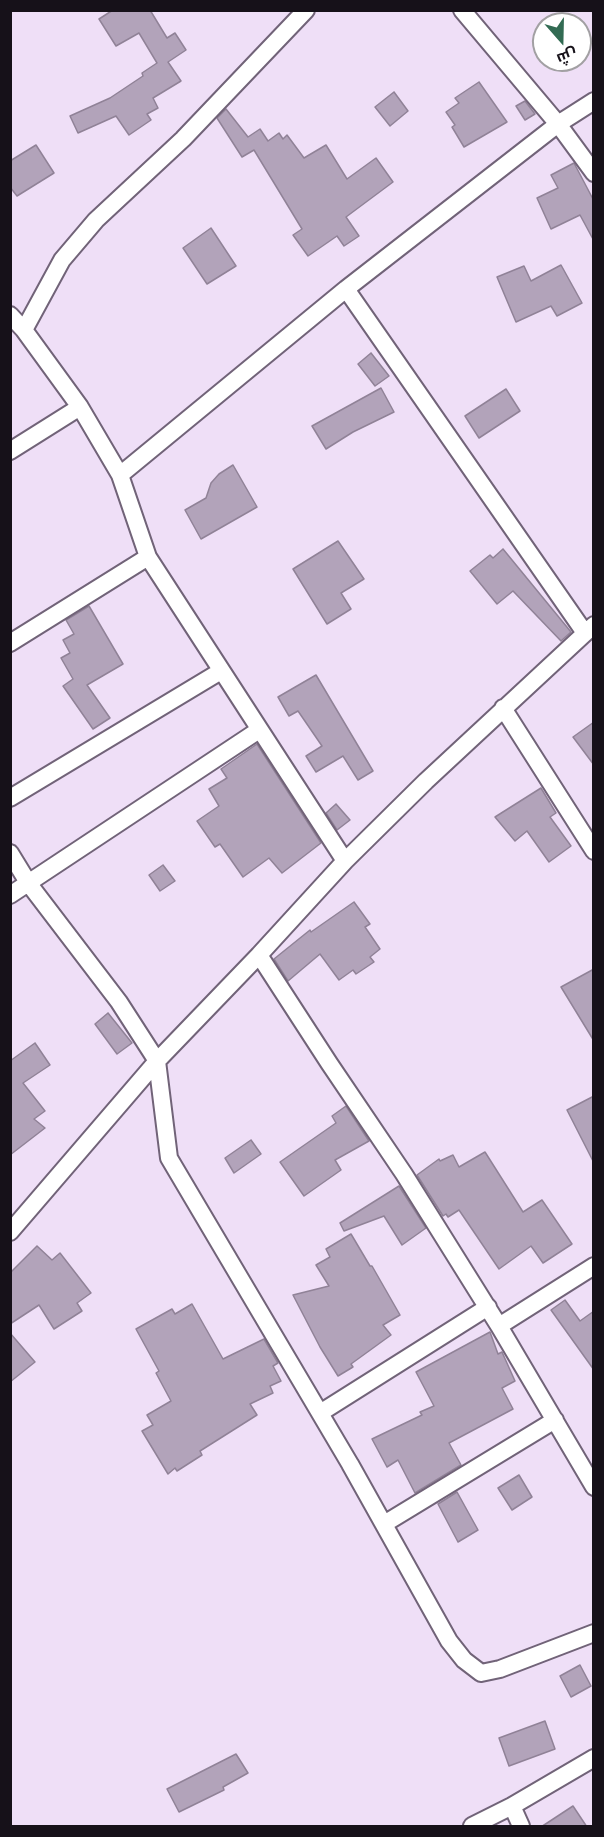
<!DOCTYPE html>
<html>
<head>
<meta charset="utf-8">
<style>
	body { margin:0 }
	#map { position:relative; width:604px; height:1837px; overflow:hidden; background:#efdff7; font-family:Mulish,Cairo,sans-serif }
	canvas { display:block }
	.frame { position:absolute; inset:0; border:12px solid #161119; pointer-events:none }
	.north { position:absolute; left:532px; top:12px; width:60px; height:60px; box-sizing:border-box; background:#fff; border:2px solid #a2a0a3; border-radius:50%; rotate:160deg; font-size:16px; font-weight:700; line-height:24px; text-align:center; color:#161119 }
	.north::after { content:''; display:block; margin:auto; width:21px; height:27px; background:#326b53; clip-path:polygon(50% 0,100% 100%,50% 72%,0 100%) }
</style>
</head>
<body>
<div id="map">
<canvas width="604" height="1837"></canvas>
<div class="frame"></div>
<div class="north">ش</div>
</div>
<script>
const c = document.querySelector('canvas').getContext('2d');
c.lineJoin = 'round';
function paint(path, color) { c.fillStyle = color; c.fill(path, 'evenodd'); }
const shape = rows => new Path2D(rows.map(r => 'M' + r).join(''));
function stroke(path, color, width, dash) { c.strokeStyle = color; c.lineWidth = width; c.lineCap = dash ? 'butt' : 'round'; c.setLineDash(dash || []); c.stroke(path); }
const building = shape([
	[113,10,150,10,167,38,175,33,186,50,168,62,181,81,153,98,158,108,147,114,151,120,129,135,116,116,78,133,70,116,110,98,143,76,142,73,157,63,139,33,116,46,99,19,113,10],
	[479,82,507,122,464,147,452,127,455,125,446,112,459,103,455,98,479,82],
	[394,92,408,111,390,126,375,107,394,92],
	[525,101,535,114,525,120,516,106,525,101],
	[226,109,248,137,260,129,268,141,279,133,283,139,287,135,304,158,326,145,347,179,376,158,393,182,346,217,359,236,344,246,337,236,308,256,293,235,302,229,254,150,242,157,217,118,226,109],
	[36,145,54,173,17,196,10,187,10,161,36,145],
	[574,163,594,201,594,241,580,215,551,229,537,198,558,188,551,175,574,163],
	[211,228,236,266,207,284,183,248,211,228],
	[561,265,582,303,557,316,551,306,516,322,497,277,524,266,531,281,561,265],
	[371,353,389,376,375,386,358,364,371,353],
	[381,388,394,412,353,432,326,449,312,426,381,388],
	[506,389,520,411,479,438,465,416,506,389],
	[233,465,257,507,201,539,185,510,206,498,211,483,219,474,233,465],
	[338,541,364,579,341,593,351,609,327,624,293,569,338,541],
	[503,549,571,632,561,641,513,591,497,604,470,571,490,555,493,558,503,549],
	[89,606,123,664,87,685,110,718,93,729,63,686,73,679,61,658,70,653,63,640,74,634,66,620,89,606],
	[316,675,373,771,358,780,343,756,316,772,306,756,322,746,298,711,289,716,278,697,316,675],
	[594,722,594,765,573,737,594,722],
	[257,744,321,843,282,873,269,858,243,877,220,844,215,847,197,821,219,806,209,789,227,778,221,769,257,744],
	[541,788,556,813,550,817,571,846,549,862,527,831,515,841,495,817,541,788],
	[336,804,350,820,337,830,326,813,336,804],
	[163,865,175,881,160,891,149,875,163,865],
	[354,902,370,924,365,927,380,949,370,957,374,962,356,974,353,970,339,980,320,954,288,981,274,959,310,930,311,932,354,902],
	[594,969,594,1041,561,987,594,969],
	[108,1013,132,1043,117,1054,95,1024,108,1013],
	[35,1043,50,1065,23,1083,45,1111,34,1119,45,1128,10,1155,10,1061,35,1043],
	[594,1096,594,1163,567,1110,594,1096],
	[346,1106,369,1141,335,1160,341,1170,304,1196,280,1162,336,1123,332,1116,346,1106],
	[251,1140,261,1154,234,1173,225,1158,251,1140],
	[485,1152,523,1212,542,1200,572,1244,543,1263,531,1246,499,1269,459,1210,448,1217,446,1214,443,1216,417,1175,439,1159,440,1161,453,1155,459,1167,485,1152],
	[399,1186,426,1228,402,1245,384,1216,344,1231,340,1223,399,1186],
	[351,1234,370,1266,372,1266,400,1315,383,1325,391,1335,351,1364,353,1367,338,1376,320,1347,293,1295,329,1286,316,1265,330,1257,326,1249,351,1234],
	[37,1246,52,1260,60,1253,91,1293,77,1303,82,1311,54,1329,39,1305,10,1324,10,1273,37,1246],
	[565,1300,580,1321,594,1311,594,1370,551,1310,565,1300],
	[192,1304,223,1359,264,1339,278,1363,273,1366,281,1381,270,1386,273,1393,250,1404,257,1415,200,1451,202,1455,177,1471,175,1468,168,1474,142,1431,153,1425,147,1415,171,1401,156,1373,159,1371,136,1329,172,1309,175,1314,192,1304],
	[490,1332,498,1354,502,1352,515,1381,502,1388,513,1409,449,1443,461,1465,415,1493,398,1460,387,1467,372,1439,422,1415,420,1412,434,1406,416,1372,490,1332],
	[10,1333,35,1362,10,1382,10,1333],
	[519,1475,532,1497,512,1510,498,1488,519,1475],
	[457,1492,478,1530,458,1542,438,1504,457,1492],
	[580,1665,591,1686,571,1697,560,1676,580,1665],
	[545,1721,555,1749,509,1766,499,1738,545,1721],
	[236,1754,248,1773,223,1787,224,1790,179,1812,167,1789,236,1754],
	[573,1806,587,1827,541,1827,573,1806]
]);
paint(building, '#b2a3ba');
stroke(building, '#908297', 1.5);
const minor = shape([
	[462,10,558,124,594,173],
	[346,289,585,633],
	[10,315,24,330,80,407,120,475,148,557,345,861],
	[24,330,62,260,96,220,183,139,306,10],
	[10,451,80,407],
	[120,475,346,289,558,124,594,101],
	[10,643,148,557],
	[503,708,594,851],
	[10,798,221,671],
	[10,853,29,884,119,1002,157,1061,169,1158,350,1464,449,1641,464,1660,481,1673,500,1669,594,1633],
	[10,895,259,730],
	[259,955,329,1063,404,1174,499,1326,594,1487],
	[10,1232,157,1061,259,955,345,861,426,781,594,625],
	[499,1326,594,1266],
	[320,1413,488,1307],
	[384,1524,555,1420],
	[512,1806,521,1826],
	[472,1826,512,1806,594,1758]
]);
stroke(minor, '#716378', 20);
stroke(minor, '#fff', 16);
</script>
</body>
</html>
